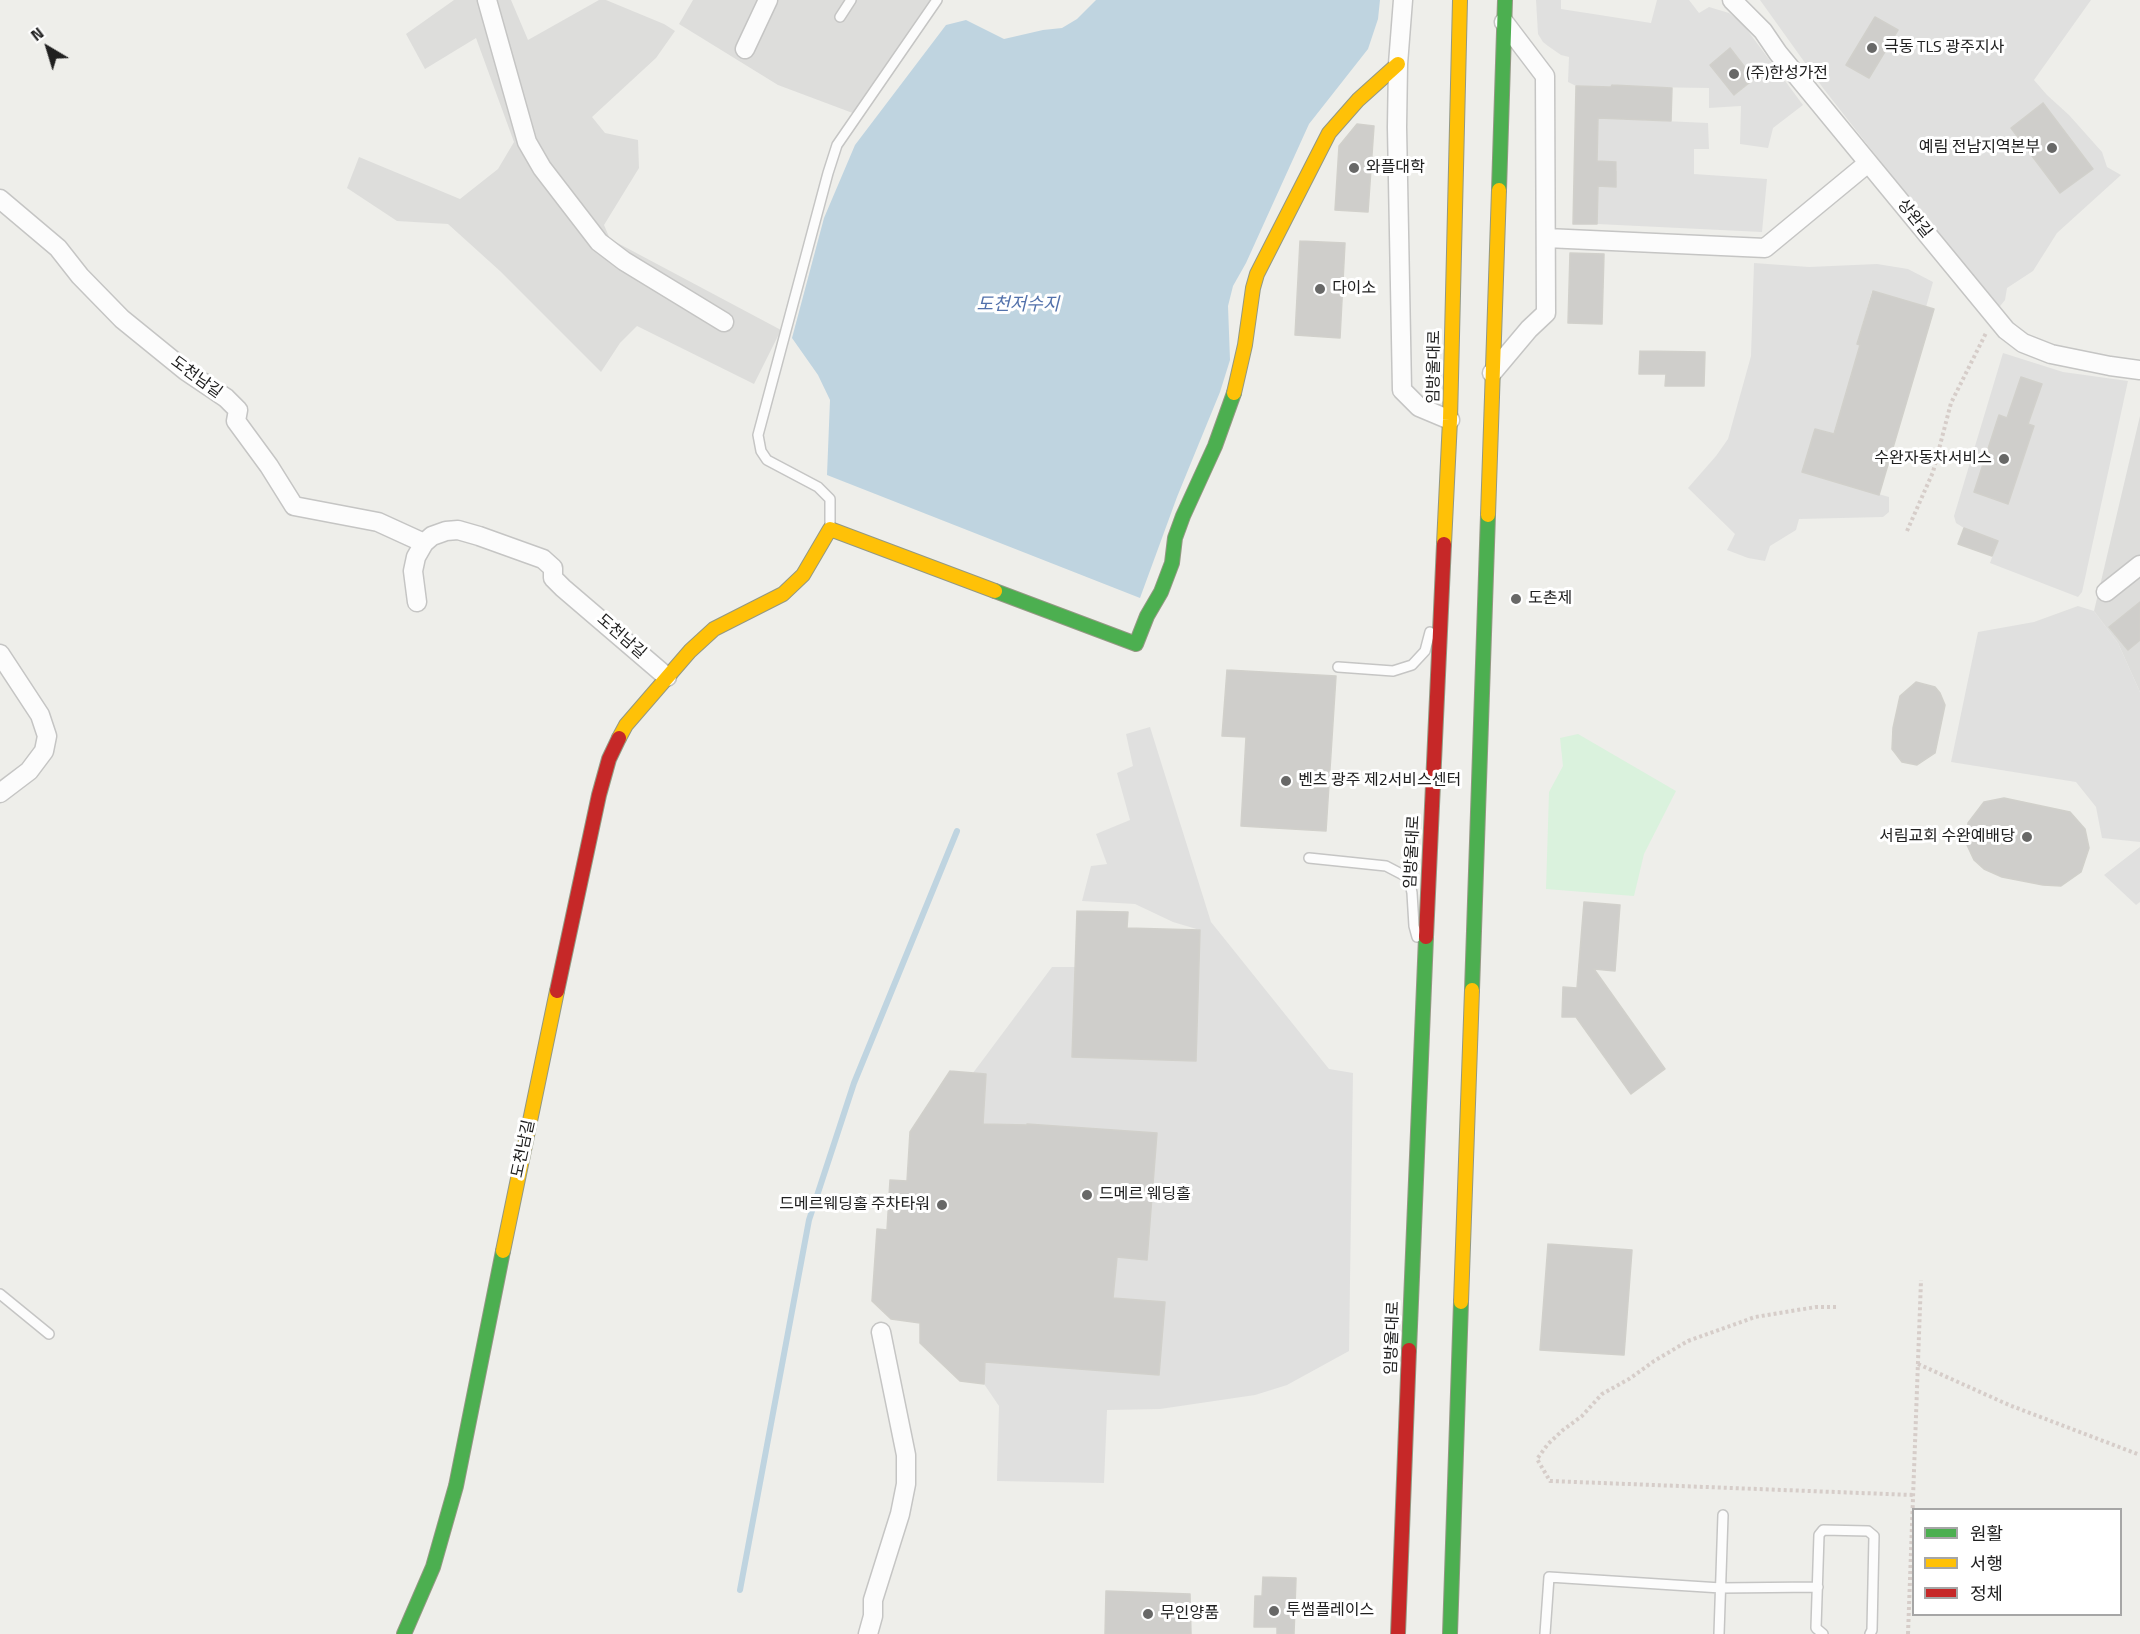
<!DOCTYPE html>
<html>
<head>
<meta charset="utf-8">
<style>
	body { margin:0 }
	#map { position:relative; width:2140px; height:1634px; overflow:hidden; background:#eeeeea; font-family:"Titillium Web","Noto Sans KR",sans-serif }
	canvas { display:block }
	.legend { position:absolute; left:1912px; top:1508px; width:210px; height:108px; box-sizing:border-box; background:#fff; border:2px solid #a6a6a6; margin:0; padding:8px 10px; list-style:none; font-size:18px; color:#202020 }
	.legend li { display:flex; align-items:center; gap:12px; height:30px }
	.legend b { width:30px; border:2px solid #a6a6a6 }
	.north { position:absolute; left:18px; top:18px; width:60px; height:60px; -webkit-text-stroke:4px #fff; paint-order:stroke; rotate:322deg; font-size:16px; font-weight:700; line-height:24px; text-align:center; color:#202020 }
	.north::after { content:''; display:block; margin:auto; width:21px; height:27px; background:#202020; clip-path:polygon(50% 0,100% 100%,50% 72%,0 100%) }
</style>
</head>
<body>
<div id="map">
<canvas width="2140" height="1634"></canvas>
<ul class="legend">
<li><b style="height:8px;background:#4caf50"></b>원활</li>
<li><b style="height:8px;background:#ffc107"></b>서행</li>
<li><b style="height:8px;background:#c62828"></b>정체</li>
</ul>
<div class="north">N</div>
</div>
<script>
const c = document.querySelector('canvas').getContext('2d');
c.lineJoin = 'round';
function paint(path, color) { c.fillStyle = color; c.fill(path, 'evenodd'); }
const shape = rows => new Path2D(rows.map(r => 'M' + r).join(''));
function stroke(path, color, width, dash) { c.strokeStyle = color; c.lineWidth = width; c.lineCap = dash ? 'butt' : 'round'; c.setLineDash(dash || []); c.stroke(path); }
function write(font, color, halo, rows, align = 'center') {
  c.font = font + ' "Titillium Web","Noto Sans KR",sans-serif'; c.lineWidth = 6; c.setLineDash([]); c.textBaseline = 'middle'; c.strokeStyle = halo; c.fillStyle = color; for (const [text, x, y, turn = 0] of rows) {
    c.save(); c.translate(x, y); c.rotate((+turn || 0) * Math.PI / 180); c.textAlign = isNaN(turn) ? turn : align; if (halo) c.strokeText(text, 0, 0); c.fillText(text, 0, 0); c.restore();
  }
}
paint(shape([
	[454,0,511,0,528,40,599,0,606,0,664,24,675,31,656,58,592,117,605,133,638,140,639,168,604,225,610,239,781,330,754,384,637,326,620,343,601,372,500,271,448,224,397,221,347,188,359,157,460,199,498,169,514,142,476,38,425,69,406,34],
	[693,0,937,0,858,115,778,85,679,24],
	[2140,416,2140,692,2118,643,2094,611]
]), '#dddddb');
paint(shape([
	[1578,734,1676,791,1644,854,1634,896,1546,889,1549,792,1563,766,1560,738]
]), '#daf2dd');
paint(shape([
	[1536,0,1561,0,1561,9,1651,23,1657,0,1689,0,1699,13,1709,7,1729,13,1742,23,1803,105,1773,128,1768,148,1740,144,1741,106,1709,108,1709,88,1576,86,1568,82,1569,57,1561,55,1548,46,1543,42,1538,34],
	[1730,49,1754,79,1735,95,1710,65],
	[1760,0,2091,0,2034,80,2047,95,2069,115,2102,152,2107,167,2121,175,2057,233,2033,271,2007,288,2005,300,1997,310,1823,88],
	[1598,118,1708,123,1709,149,1694,149,1694,174,1767,179,1762,232,1597,224,1598,186,1616,186,1608,171,1617,171,1617,162,1597,161],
	[1754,263,1809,267,1877,264,1908,269,1933,282,1926,307,1872,291,1857,344,1860,345,1834,434,1815,429,1802,472,1889,497,1889,512,1883,517,1799,519,1796,530,1770,546,1765,561,1748,558,1727,550,1735,534,1688,488,1716,456,1728,439,1751,356],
	[2003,353,2063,372,2128,381,2082,592,2078,597,1990,563,1998,541,1964,528,1956,523,1954,516],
	[2078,606,2094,611,2118,643,2140,692,2140,842,2102,838,2096,807,2076,782,1951,762,1978,632,2034,622],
	[1150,727,1211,922,1329,1069,1353,1073,1349,1351,1287,1385,1255,1395,1160,1409,1107,1410,1104,1483,997,1481,999,1406,984,1384,1000,1125,983,1124,986,1074,973,1073,1052,967,1075,967,1073,1057,1196,1060,1200,930,1173,922,1135,904,1082,901,1091,866,1107,864,1096,834,1130,820,1117,773,1133,766,1126,734],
	[2140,847,2140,902,2136,905,2104,875]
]), '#e0e0df');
paint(shape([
	[1096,0,1380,0,1378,19,1368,49,1309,124,1246,263,1233,286,1228,306,1230,360,1220,392,1177,497,1140,598,827,475,830,400,818,375,792,338,824,218,855,145,946,25,966,20,1004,39,1043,30,1062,28,1077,19]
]), '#bfd4e0');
stroke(shape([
	[740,1590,809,1220,854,1083,957,831]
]), '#bfd4e0', 6);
const building = shape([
	[1875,17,1898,30,1869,78,1846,65,1875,17],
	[1730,48,1754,79,1734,95,1710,65,1730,48],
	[1612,85,1672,88,1671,121,1598,118,1597,161,1616,162,1616,187,1598,186,1597,224,1573,224,1576,86,1611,87,1612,85],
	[2043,103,2093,169,2060,193,2011,128,2043,103],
	[1357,124,1374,126,1368,212,1335,210,1339,146,1357,124],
	[1300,241,1345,243,1340,338,1295,335,1300,241],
	[1570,253,1604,254,1602,324,1568,323,1570,253],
	[1873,291,1934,309,1879,495,1802,472,1815,429,1834,434,1860,345,1857,344,1873,291],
	[1640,351,1705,352,1704,386,1665,386,1666,374,1639,374,1640,351],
	[2021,377,2042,384,2028,424,2034,426,2008,504,1974,492,1999,415,2007,418,2021,377],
	[1964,528,1998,541,1992,556,1958,544,1964,528],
	[2140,602,2140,640,2128,650,2109,627,2140,602],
	[1227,670,1336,676,1326,831,1241,826,1246,737,1222,736,1227,670],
	[1916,682,1935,687,1940,693,1945,705,1935,753,1917,765,1902,762,1892,749,1893,728,1900,696,1916,682],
	[2004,798,2070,812,2085,829,2089,848,2081,872,2061,886,2043,885,2002,877,1984,869,1974,860,1967,845,1968,823,1984,802,2004,798],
	[1584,902,1620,905,1615,971,1594,969,1665,1069,1631,1094,1576,1017,1562,1017,1563,987,1577,988,1584,902],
	[1077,911,1128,912,1127,928,1200,930,1196,1061,1072,1057,1077,911],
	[950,1071,986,1074,983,1124,1027,1125,1027,1124,1157,1133,1147,1260,1117,1257,1113,1298,1165,1302,1159,1375,985,1362,984,1384,960,1381,920,1343,920,1323,891,1319,872,1301,877,1229,887,1230,890,1180,907,1181,910,1132,950,1071],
	[1548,1244,1632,1250,1624,1355,1540,1350,1548,1244],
	[1263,1577,1296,1578,1294,1634,1277,1634,1277,1627,1254,1627,1255,1596,1262,1596,1263,1577],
	[1106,1591,1190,1594,1191,1634,1105,1634,1106,1591]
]);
paint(building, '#cfcecb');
stroke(building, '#d1d0cb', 1.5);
const lane = shape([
	[840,17,851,0],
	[830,527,830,499,818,487,767,460,761,451,758,435,828,173,837,145,937,0],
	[1338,667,1393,671,1412,665,1425,651,1430,632],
	[1309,858,1386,866,1409,878,1412,893,1414,926,1417,937],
	[0,1294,49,1334],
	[1545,1634,1549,1577,1721,1588,1818,1587],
	[1719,1634,1723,1515],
	[1823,1634,1816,1628,1819,1535,1823,1530,1868,1531,1874,1536,1872,1630,1870,1634]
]);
const street = shape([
	[487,0,527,142,542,168,599,242,624,261,724,322],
	[1403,0,1398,64,1397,127,1402,390,1419,407,1450,420],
	[1732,0,1763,31,1778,53,2006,330,2023,343,2051,354,2110,366,2140,370],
	[745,49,768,0],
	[0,199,58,248,80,276,122,319,186,371,226,398,238,410,236,421,269,466,294,506,378,522,424,543],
	[1546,238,1765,248,1868,163],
	[1492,373,1529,329,1546,313,1545,76,1504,22],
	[2106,592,2140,565],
	[417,602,413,571,416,557,424,543,432,536,446,531,458,530,479,536,543,559,553,568,553,578,563,588,667,677],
	[0,654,40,715,47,736,44,751,29,771,0,793],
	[868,1634,873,1616,873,1600,900,1514,906,1484,906,1455,881,1332]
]);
const fast = shape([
	[1499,190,1505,0],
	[995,591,1136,644,1147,616,1161,592,1172,563,1175,538,1183,516,1215,446,1234,393],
	[1472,990,1488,515],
	[1409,1350,1426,937],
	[404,1634,433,1567,456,1486,503,1251],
	[1450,1634,1461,1302]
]);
const slow = shape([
	[1234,393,1245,345,1253,288,1257,274,1329,133,1358,100,1398,64],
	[1488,515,1499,190],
	[1444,544,1450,420,1460,0],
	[619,738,626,725,690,651,714,629,783,594,803,575,830,529,995,591],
	[503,1251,557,991],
	[1461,1302,1472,990]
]);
const jam = shape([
	[1426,937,1444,544],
	[557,991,599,795,609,759,619,738],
	[1398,1634,1409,1350]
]);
stroke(lane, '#c5c5c4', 12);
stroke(street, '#c5c5c4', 21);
stroke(fast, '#939883', 16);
stroke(slow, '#939883', 16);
stroke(jam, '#939883', 16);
stroke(shape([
	[1907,531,1933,472,1951,403,1986,333],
	[1836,1307,1816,1307,1755,1317,1688,1341,1654,1361,1629,1379,1602,1394,1582,1416,1563,1430,1548,1444,1537,1459,1550,1481,1913,1495],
	[1918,1364,2009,1405,2140,1455],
	[1908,1634,1921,1280]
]), '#d6cdc9', 4, [3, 3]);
stroke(lane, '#fcfcfc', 9);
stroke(street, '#fcfcfc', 18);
stroke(fast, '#4caf50', 14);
stroke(slow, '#ffc107', 14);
stroke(jam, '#c62828', 14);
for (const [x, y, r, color] of [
	[1872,48,6,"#686867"],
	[1734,74,6,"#686867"],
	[2052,148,6,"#686867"],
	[1354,168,6,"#686867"],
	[1320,289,6,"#686867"],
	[2004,459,6,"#686867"],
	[1516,599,6,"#686867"],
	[1286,781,6,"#686867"],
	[2027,837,6,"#686867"],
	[1087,1195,6,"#686867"],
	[942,1205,6,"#686867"],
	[1274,1611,6,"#686867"],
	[1148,1614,6,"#686867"]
]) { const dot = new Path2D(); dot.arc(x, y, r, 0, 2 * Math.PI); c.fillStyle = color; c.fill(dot); stroke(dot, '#fff', 2); }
write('16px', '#202020', '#fff', [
	["극동 TLS 광주지사",1884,48],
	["(주)한성가전",1746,74],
	["예림 전남지역본부",2040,148,"right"],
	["와플대학",1366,168],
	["다이소",1332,289],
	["수완자동차서비스",1992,459,"right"],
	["도촌제",1528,599],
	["벤츠 광주 제2서비스센터",1298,781],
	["서림교회 수완예배당",2015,837,"right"],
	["드메르 웨딩홀",1099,1195],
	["드메르웨딩홀 주차타워",930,1205,"right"],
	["투썸플레이스",1286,1611],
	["무인양품",1160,1614]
], 'left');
write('16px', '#202020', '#fff', [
	["상완길",1914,219,51],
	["임방울대로",1435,367,-89],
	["도천남길",196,378,36],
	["도천남길",621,637,41],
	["임방울대로",1413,852,-87],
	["도천남길",524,1149,-78],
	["임방울대로",1393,1338,-88]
]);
write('italic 18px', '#5271ab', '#fff', [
	["도천저수지",1018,306]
]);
</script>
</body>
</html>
